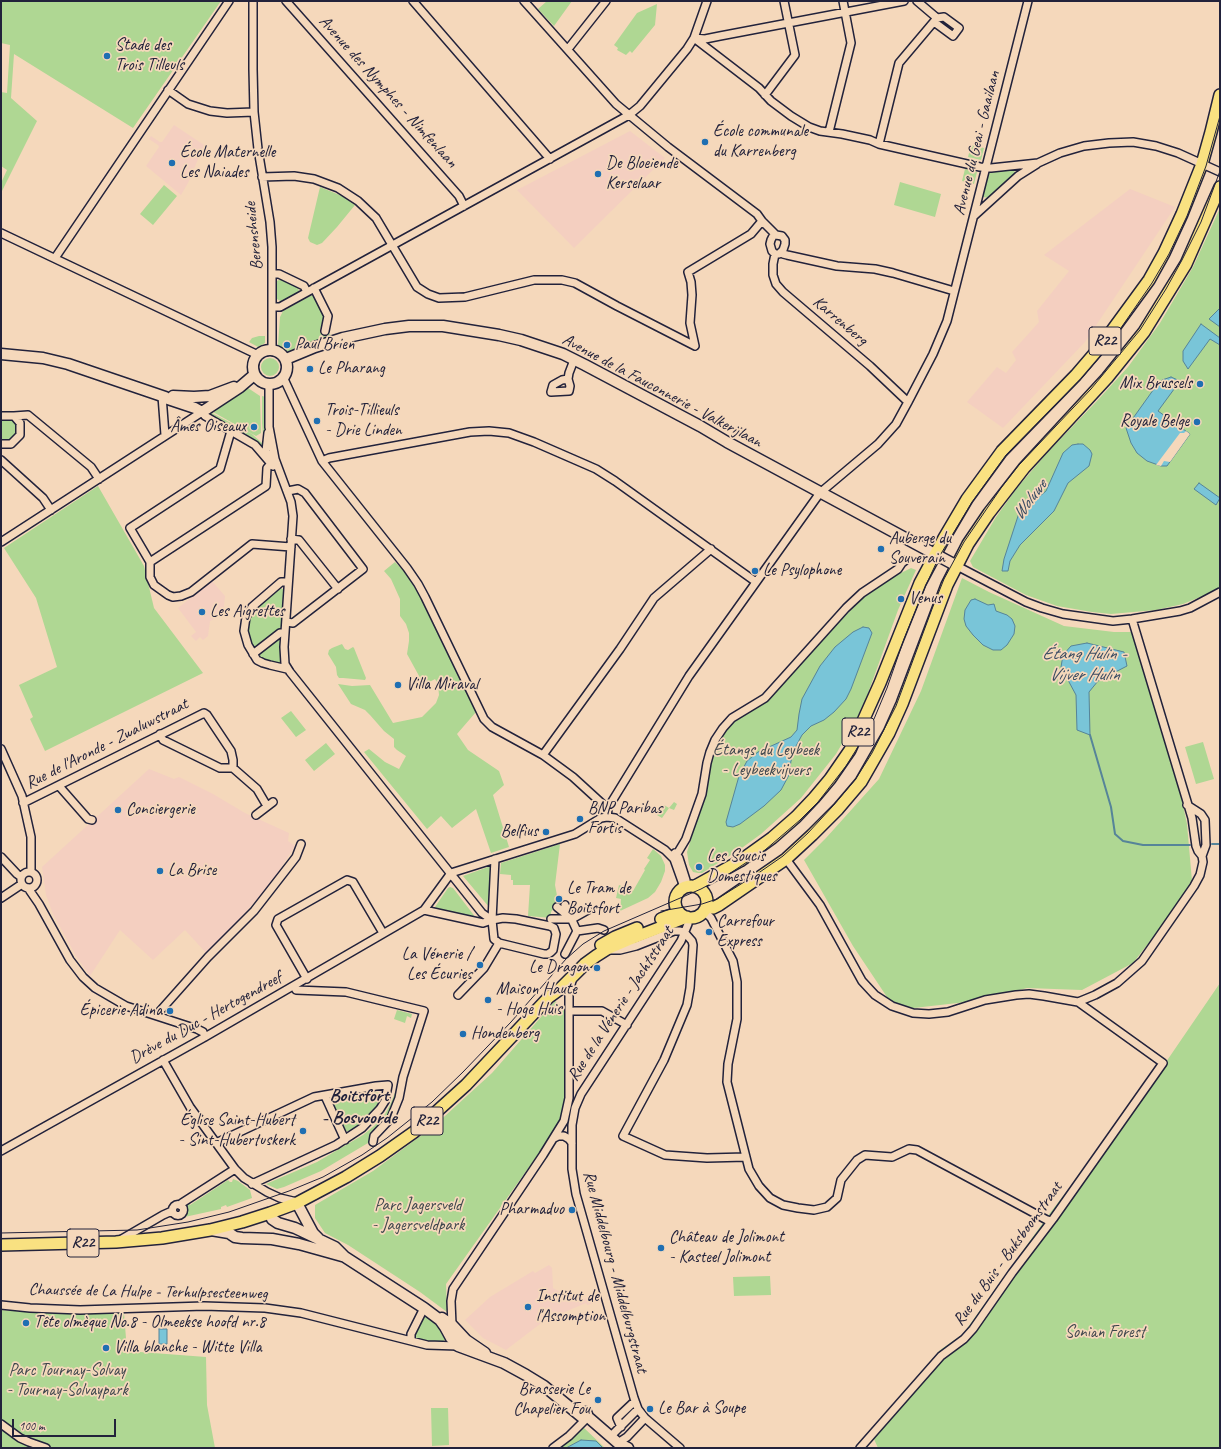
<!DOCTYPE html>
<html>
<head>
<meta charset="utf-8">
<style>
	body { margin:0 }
	#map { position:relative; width:1221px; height:1449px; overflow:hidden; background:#f5d8bb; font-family:Caveat,sans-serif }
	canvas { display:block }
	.frame { position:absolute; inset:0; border:2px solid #22223b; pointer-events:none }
	.scale { position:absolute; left:12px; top:1419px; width:104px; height:18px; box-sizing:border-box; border:2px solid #22223b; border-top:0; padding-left:5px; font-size:12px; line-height:14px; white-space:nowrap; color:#22223b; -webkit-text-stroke:3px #f5d8bb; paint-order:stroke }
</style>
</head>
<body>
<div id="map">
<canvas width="1221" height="1449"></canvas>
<div class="frame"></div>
<div class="scale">100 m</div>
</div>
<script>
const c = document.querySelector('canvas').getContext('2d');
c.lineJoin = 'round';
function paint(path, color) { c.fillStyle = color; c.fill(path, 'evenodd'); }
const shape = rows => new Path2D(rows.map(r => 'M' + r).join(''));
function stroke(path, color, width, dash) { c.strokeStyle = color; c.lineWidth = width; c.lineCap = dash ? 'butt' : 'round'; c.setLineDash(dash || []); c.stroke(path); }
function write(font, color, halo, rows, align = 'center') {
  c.font = font + ' Caveat,sans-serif'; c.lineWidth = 3.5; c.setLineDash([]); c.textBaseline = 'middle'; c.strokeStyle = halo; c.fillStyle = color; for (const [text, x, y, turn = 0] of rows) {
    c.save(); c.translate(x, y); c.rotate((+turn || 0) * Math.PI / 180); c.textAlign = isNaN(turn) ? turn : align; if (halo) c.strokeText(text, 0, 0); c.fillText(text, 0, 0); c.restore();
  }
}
paint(shape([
	[174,125,204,145,188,183,181,195,146,166,159,147,158,145,149,139,151,136,160,142,162,142],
	[630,131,665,158,574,248,517,190],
	[1130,189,1175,207,1085,342,1003,428,967,402,997,367,1006,373,1016,360,1012,352,1039,322,1037,311,1069,271,1044,255],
	[212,581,225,596,223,615,210,621,208,636,203,640,200,637,196,641,191,636,196,632,178,608],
	[149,769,174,779,179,777,213,794,245,813,289,833,288,841,295,846,271,883,208,955,185,930,153,960,120,930,90,976,76,956,53,914,46,895,42,867],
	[549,1265,552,1268,553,1288,566,1295,574,1295,580,1300,599,1294,601,1301,587,1305,586,1303,553,1317,540,1324,506,1350,483,1338,465,1320,490,1297,533,1271,535,1273]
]), '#f4cfc0');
paint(shape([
	[1,1,221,1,133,128,14,54,11,98,37,121,1,193,1,183,7,170,1,166,1,92,7,93,10,45,1,43],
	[547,1,572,1,554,26,538,9],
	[657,4,655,25,632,53,630,51,626,55,617,50,618,48,614,45,637,13],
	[971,145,984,148,981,160,968,157],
	[965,169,977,172,974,184,962,181],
	[1014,170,1015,173,989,198,983,197,989,171],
	[900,182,941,194,935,217,894,205],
	[164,185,177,196,153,225,140,214],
	[320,187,342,196,355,205,337,227,322,243,317,245,310,242,308,238],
	[1220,208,1220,589,1183,604,1156,610,1111,614,1092,612,1057,606,1026,595,973,567,970,561,996,517,1017,488,1046,454,1096,402,1128,367,1160,323,1193,267],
	[283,278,296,286,299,290,298,293,282,302,277,299,277,281],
	[312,295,314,296,324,316,320,330,320,331,327,332,331,335,288,352,278,345,280,317,283,311],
	[259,336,265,336,265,343,258,347,249,342,252,338],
	'261 367a9 9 0 1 1 18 0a9 9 0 1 1-18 0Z',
	[248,388,260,396,261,433,256,436,213,412],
	[262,396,266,397,266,436,264,446,262,423],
	[210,413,212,413,252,434,262,443,263,448,249,437,212,417],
	[11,417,18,424,19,434,12,442,1,443,1,418],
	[98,486,144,566,154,608,203,673,45,751,30,719,33,717,19,685,57,667,36,598,4,548],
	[395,562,405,572,422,599,476,712,457,734,468,750,499,771,504,785,493,795,509,847,491,853,476,809,452,828,441,816,427,829,364,752,369,749,385,762,399,769,406,756,397,750,394,747,394,739,384,731,370,715,365,710,351,704,338,684,352,686,370,685,393,723,422,717,436,703,439,695,438,684,435,679,424,685,407,654,409,641,409,633,406,624,400,616,400,599,391,579,384,571],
	[911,568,916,570,898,610,867,696,856,720,836,754,801,798,761,834,739,850,702,873,698,873,693,872,689,865,687,852,706,791,709,768,712,755,722,736,737,719,770,699,839,622,862,599,891,578],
	[962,578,989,592,1064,626,1114,632,1132,632,1178,782,1187,824,1192,881,1158,931,1133,963,1082,990,1027,988,984,1000,905,1009,889,1000,853,946,804,860,826,838,879,779,921,691],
	[281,588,284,590,281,663,270,663,261,659,254,649,248,639,248,624,253,612],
	[342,644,345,649,348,650,353,647,354,648,366,678,365,680,343,678,339,678,337,675,336,667,328,654,329,650,332,648],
	[291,711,306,730,296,737,281,718],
	[1203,742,1214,779,1196,784,1185,747],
	[326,743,335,754,314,771,305,760],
	[674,802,677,804,674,810,669,808,662,818,657,815,664,805,669,808],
	[560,844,555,885,559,906,554,908,551,912,551,918,528,916,530,885,513,885,513,880,511,880,511,875,500,874,501,863],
	[653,849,661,856,665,865,665,871,661,882,655,892,648,898,620,911,621,899,616,898,619,885,633,891,645,870,644,869,650,860,647,858],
	[488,867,490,867,491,869,489,907,463,876],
	[450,887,453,888,476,918,436,909,435,907,448,888],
	[1220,983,1220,1448,878,1448,874,1439,866,1448,858,1446,940,1350,963,1334,1050,1213,1166,1062],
	[555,1001,564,1008,569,1018,568,1097,561,1122,446,1284,447,1312,420,1292,348,1245,325,1233,315,1218,315,1205,373,1171,434,1126,492,1073],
	[397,1010,412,1014,411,1018,407,1016,405,1023,394,1019],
	[396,1090,397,1090,394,1107,383,1124,370,1137,368,1143,321,1171,284,1187,277,1189,266,1184,317,1162,363,1135,374,1126,385,1114,390,1105],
	[373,1092,380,1093,382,1101,369,1119,351,1131,346,1131,333,1104,334,1100],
	[233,1179,238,1181,250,1190,252,1198,227,1207,226,1205,221,1207,221,1209,212,1211,180,1218,185,1214,187,1204,189,1203,190,1205,228,1180,230,1182,232,1182],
	[770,1276,771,1295,734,1296,733,1277],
	[1,1310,43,1313,124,1313,127,1351,206,1357,207,1405,215,1448,1,1448],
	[426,1315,435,1319,447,1337,445,1340,439,1343,434,1343,415,1338,414,1336,421,1320],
	[431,1408,448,1408,449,1445,432,1446],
	[582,1426,605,1448,556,1448]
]), '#afd793');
const water = shape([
	[1220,308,1220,327,1209,319,1220,308],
	[1201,324,1220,338,1220,345,1210,339,1188,369,1183,361,1183,351,1201,324],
	[1171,377,1180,381,1158,411,1190,434,1167,466,1161,466,1147,461,1137,453,1131,443,1126,428,1156,386,1162,380,1171,377],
	[1078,444,1083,444,1090,450,1092,454,1089,466,1068,483,1054,511,1020,545,1010,561,1008,571,1002,571,1004,559,1020,510,1023,507,1034,501,1046,491,1063,453,1072,445,1078,444],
	[1199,483,1220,498,1216,505,1194,489,1199,483],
	[975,599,988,605,994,604,996,611,1007,615,1012,619,1015,626,1014,634,1007,645,1001,650,993,650,983,645,973,635,966,626,964,619,965,610,971,600,975,599],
	[863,627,869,628,872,633,851,689,846,699,834,712,824,720,811,726,802,735,796,746,791,761,789,775,781,790,764,806,740,824,733,827,727,826,726,822,739,776,747,761,758,752,791,737,797,730,799,714,802,699,820,666,835,647,853,632,863,627],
	[1087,643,1124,652,1127,666,1098,681,1089,692,1090,735,1077,730,1076,695,1061,667,1063,655,1071,646,1087,643],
	[159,1329,167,1329,167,1344,159,1344,159,1329],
	[581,1440,596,1441,603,1448,566,1448,581,1440]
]);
paint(water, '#79c5d8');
stroke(water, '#568499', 1);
paint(shape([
	[1186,431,1190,434,1170,462,1164,461,1161,466,1156,465,1180,433,1184,433]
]), '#f5d8bb');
stroke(shape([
	[1090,735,1111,807,1115,834,1123,841,1143,845,1190,845],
	[1212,844,1220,844]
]), '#568499', 2);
const street = shape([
	[253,1,253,69,254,112,258,149,270,222,272,247,272,350],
	[286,1,459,196,464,206],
	[413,1,550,159],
	[524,1,616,104,668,147,757,214,762,221,776,235,773,236,771,240,770,244,772,251,775,254,779,254,783,250,785,244,785,240,782,236,776,235],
	[934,22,953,36,959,28,944,17,937,18],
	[694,38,759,88,771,101,791,116,809,127,820,131,842,134,870,140,879,144,980,167,991,168,1038,163,1060,153,1084,146,1109,143,1133,142,1156,146,1178,153,1220,172],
	[694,38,705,39,720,36,904,1],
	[568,49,606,1],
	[168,90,188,104,210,111,227,113,254,112],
	[765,95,795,55,784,1],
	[829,132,851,43,843,1],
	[879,144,899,63,937,18,917,1],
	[262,177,294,176,314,179,338,188,358,201,376,218,417,287,428,294,439,298,465,297,534,280,562,280,575,283,617,306,695,346,690,323,692,295,691,282,688,272,751,234,762,221],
	[974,216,1018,176,1037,164],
	[1,233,258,355],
	[781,252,783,254,787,255,837,266,875,269,893,273,954,291],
	[775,254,773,264,773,275,776,284,783,292,870,366,908,402],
	[55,258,229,1],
	[273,274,279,274,304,286,307,292],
	[314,288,328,316,325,331],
	[273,307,280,307,629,115,640,106,687,49,694,38,707,1],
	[284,379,322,461,407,568,418,584,425,597,484,719,492,727,543,755,573,777,608,809],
	[568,379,570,386,569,391,551,392,553,385,562,380,568,379,569,373,574,360],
	[269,385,269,427,275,459,291,502,293,516,284,647,285,664,290,672,482,913,492,920],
	[162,396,165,435],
	[202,412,205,416,255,445,273,466],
	[1,416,14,416,20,423,20,435,11,444,1,444],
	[14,416,28,415,91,467,99,479],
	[268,433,266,451,269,458],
	[1,460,43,498,51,510],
	[322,461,329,458,470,432,489,431,509,433,534,442,596,469,615,481,756,582],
	[291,539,299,540,338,589],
	[1,542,202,412],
	[150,562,130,528,220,469,231,431],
	[150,562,150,577,154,585,168,595,173,597,181,596,191,592,252,544,291,547],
	[150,562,266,486,267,468,275,459],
	[957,566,1026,602,1042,608,1063,614,1113,621,1132,619,1180,611,1190,608,1220,592],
	[286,622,293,623,363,569,305,493,298,489,288,491],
	[253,654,280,633,285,633],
	[287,669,270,665,263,663,257,660,248,645,244,631,246,617,252,607,281,582,288,582],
	[160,734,163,740,220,768,233,768,257,789,267,806],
	[1,749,22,796,25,810,31,837,31,872],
	[543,755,620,649,654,598,711,549],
	[59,786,88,819,92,820],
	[23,803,204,713,207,715,231,751,233,760,233,768],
	[1187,805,1201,814,1205,820,1206,845,1202,856],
	[256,815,273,802],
	[607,817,608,809,611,803,689,676,817,497,821,492,878,444,896,424,908,402,933,354,947,321,1028,1],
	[675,853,679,858,686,880],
	[1,857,17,874,21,877],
	[674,859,686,839,702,794,707,763,710,752,715,740,723,728,732,718,765,698,846,608,862,593,898,569,902,563,906,560],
	[786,859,820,905,862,981,875,995,892,1006,913,1013,929,1014,948,1012,985,1000,1016,995,1029,994,1044,996,1078,1002,1163,1063,1053,1219,1012,1273,973,1329,964,1339,941,1356,860,1448],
	'21 880a8 8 0 1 1 16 0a8 8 0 1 1-16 0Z',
	[451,873,575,834,601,818,607,817,615,818,665,850,674,859,684,887],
	[28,888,39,904,70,960,83,977,95,988,126,1006,197,1029,203,1032,205,1037],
	[1,898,22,884],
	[565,905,577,931,565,954],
	[557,907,572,919,588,910],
	[424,910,483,923,492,920,503,918,516,919,550,926,554,928,556,934,553,950,551,952,548,954,544,954,499,943,494,939,492,920,495,859],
	[704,911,711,918,733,961,737,982,737,1019,728,1064,727,1082,749,1169,759,1186,770,1198,783,1205,798,1208,814,1210,827,1207,837,1198,841,1180,857,1160,865,1155,892,1157,909,1149,917,1150,1047,1220,1051,1221],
	[551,919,572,919],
	[577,931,598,928,604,930],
	[609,950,620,950,636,946,674,931,680,931,685,933,692,941,693,945,690,988,687,1005,664,1060,623,1136,665,1155,707,1158,746,1157],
	[307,979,276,925,278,919,347,880,353,882,383,933],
	[294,986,296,990,346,992,424,1011,403,1077,399,1098,391,1118,374,1136,373,1142],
	[458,995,484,968,499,943],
	[1078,1002,1095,995,1117,983,1142,961,1194,886,1200,875,1203,862,1202,856,1198,851,1196,846,1192,818,1132,619],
	[574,1011,602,1011,627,1025],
	[159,1016,160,1011,208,957,254,911,296,857,301,844],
	[163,1060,190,1107,235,1169,244,1178,267,1192,280,1198,297,1202],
	[325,1096,345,1140],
	[554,1138,558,1136,564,1136,569,1139,572,1143],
	[216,1143,314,1097,376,1086,388,1085,385,1101,380,1109,362,1128,336,1145,252,1184],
	[1,1151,205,1037,424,910,451,873],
	'172.5 1210a5.5 5.5 0 1 1 11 0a5.5 5.5 0 1 1-11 0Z',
	[181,1206,182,1203,235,1169],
	[120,1240,163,1215,172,1211],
	[1,1305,30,1308,80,1310,204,1306,265,1308,301,1313,427,1345,458,1346],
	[452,1325,451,1301,453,1289,543,1155,564,1121,569,1098,569,992,573,977],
	[412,1341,411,1338,411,1334,424,1308],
	[1,1424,20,1438,29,1442,46,1448],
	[621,1427,617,1418,635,1401],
	[611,1436,638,1409],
	[618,1443,627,1437,645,1418],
	[553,1448,569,1436,588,1417],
	[680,1448,645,1418,638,1409,634,1398,576,1194,572,1169,572,1125,575,1108,581,1094,681,941,688,924,687,917]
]);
const secondary = shape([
	'253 367a17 17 0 1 1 34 0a17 17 0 1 1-34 0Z',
	[1,354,43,358,68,364,165,397,168,399,195,408,202,412,240,387,254,375],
	[286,359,315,347,343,338,385,329,409,326,443,326,499,335,521,340,563,354,585,365,700,426,727,442,957,566],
	[173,396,194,397,210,396,234,387],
	[297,1203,313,1233,318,1238],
	[270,1213,272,1219,278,1223,295,1228,335,1247,345,1257,424,1308,440,1320,445,1327,451,1338,458,1346,504,1363,526,1375,544,1386,583,1418,588,1417],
	[211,1230,229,1233,235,1237,242,1238,272,1239,299,1244,342,1256],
	[442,1318,452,1325,466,1340,485,1353],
	[586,1412,588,1417,618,1443,628,1448]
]);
const primary = shape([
	[695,886,740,861,772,838,796,817,814,798,830,779,850,750,880,683,920,583,944,538,967,499,1002,451,1076,375,1100,347,1149,280,1164,253,1182,214,1202,164,1211,132,1220,95],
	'675 902a16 16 0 1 1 32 0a16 16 0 1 1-32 0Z',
	[706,907,713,908,719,905,786,859,812,835,838,809,861,782,889,733,902,704,947,585,968,544,989,513,1024,468,1107,378,1144,332,1186,264,1220,187],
	[661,919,679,912],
	[601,945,615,937,637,928],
	[1,1245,116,1242,162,1238,210,1230,242,1222,270,1213,297,1203,346,1177,380,1156,414,1132,466,1085,549,997,560,989,585,964,596,956,607,949,628,940,687,917]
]);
stroke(street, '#22223b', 10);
stroke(secondary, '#22223b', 13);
stroke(primary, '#22223b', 14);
stroke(street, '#f5d8bb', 7);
stroke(secondary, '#f5d8bb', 10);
stroke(primary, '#f9e181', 11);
stroke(shape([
	[661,911,702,904,717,899,757,874,783,856,808,833,832,807,855,780,872,753,896,706,932,609,944,579,964,542,1001,488,1019,465,1091,389,1140,330,1166,289,1182,260,1201,222,1220,171],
	[1,1233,137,1230,188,1222,229,1212,289,1191,323,1177,362,1155,387,1138,432,1102,463,1072,511,1022,566,959,583,944,604,931,701,889,729,874,765,850,800,820,818,802,846,766,856,750,874,719,887,688,904,639,926,585,939,557,972,502,1006,455,1081,379,1105,351,1152,283,1169,254,1187,216,1206,166,1220,116]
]), '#22223b', 1);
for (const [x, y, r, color] of [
	[107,56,4,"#1f6fb2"],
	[705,142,4,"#1f6fb2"],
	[172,163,4,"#1f6fb2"],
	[598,174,4,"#1f6fb2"],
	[287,345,4,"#1f6fb2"],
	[310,369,4,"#1f6fb2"],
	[1200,384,4,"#1f6fb2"],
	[317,421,4,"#1f6fb2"],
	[1197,422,4,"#1f6fb2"],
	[254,427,4,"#1f6fb2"],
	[881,549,4,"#1f6fb2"],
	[755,571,4,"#1f6fb2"],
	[901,599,4,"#1f6fb2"],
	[202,612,4,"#1f6fb2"],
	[398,685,4,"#1f6fb2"],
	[118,810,4,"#1f6fb2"],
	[580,819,4,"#1f6fb2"],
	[546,832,4,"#1f6fb2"],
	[699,867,4,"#1f6fb2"],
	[160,871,4,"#1f6fb2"],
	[559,899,4,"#1f6fb2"],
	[709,932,4,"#1f6fb2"],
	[480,965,4,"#1f6fb2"],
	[597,968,4,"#1f6fb2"],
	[488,1000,4,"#1f6fb2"],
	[170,1011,4,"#1f6fb2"],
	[463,1034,4,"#1f6fb2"],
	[303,1131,4,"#1f6fb2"],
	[572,1210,4,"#1f6fb2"],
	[661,1248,4,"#1f6fb2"],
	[528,1307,4,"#1f6fb2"],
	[26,1323,4,"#1f6fb2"],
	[106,1348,4,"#1f6fb2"],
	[598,1400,4,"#1f6fb2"],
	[650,1409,4,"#1f6fb2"]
]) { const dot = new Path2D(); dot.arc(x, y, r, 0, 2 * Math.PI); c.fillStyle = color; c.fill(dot); stroke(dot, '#f5d8bb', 1.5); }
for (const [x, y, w] of [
	[1105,341,32],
	[858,732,32],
	[427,1121,32],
	[83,1243,32]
]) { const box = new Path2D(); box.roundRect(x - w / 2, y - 14, w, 28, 3); c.fillStyle = '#f5d8bb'; c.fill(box); stroke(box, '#22223b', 1); }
write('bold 16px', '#22223b', null, [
	["R22",1105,341],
	["R22",858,732],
	["R22",427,1121],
	["R22",83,1243]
]);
write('17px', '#22223b', '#f5d8bb', [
	["Stade des",115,46],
	["Trois Tilleuls",115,66],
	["École communale",713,132],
	["du Karrenberg",713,152],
	["École Maternelle",180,153],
	["Les Naiades",180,173],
	["De Bloeiende",606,164],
	["Kerselaar",606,184],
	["Paul Brien",295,345],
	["Le Pharang",318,369],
	["Mix Brussels",1192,384,"right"],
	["Trois-Tillieuls",325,411],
	["- Drie Linden",325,431],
	["Royale Belge",1189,422,"right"],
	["Âmes Oiseaux",246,427,"right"],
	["Auberge du",889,539],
	["Souverain",889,559],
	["Le Psylophone",763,571],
	["Venus",909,599],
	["Les Aigrettes",210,612],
	["Villa Miraval",406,685],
	["BNP Paribas",588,809],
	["Fortis",588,829],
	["Conciergerie",126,810],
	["Belfius",538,832,"right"],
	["Les Soucis",707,857],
	["Domestiques",707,877],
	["La Brise",168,871],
	["Le Tram de",567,889],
	["Boitsfort",567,909],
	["Carrefour",717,922],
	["Express",717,942],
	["La Vénerie /",472,955,"right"],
	["Les Écuries",472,975,"right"],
	["Le Dragon",589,968,"right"],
	["Maison Haute",496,990],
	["- Hoge Huis",496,1010],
	["Épicerie Adina",162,1011,"right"],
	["Hondenberg",471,1034],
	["Église Saint-Hubert",295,1121,"right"],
	["- Sint-Hubertuskerk",295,1141,"right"],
	["Pharmaduo",564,1210,"right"],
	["Château de Jolimont",669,1238],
	["- Kasteel Jolimont",669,1258],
	["Institut de",536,1297],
	["l'Assomption",536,1317],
	["Tête olmèque No.8 - Olmeekse hoofd nr.8",34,1323],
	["Villa blanche - Witte Villa",114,1348],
	["Brasserie Le",590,1390,"right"],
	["Chapelier Fou",590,1410,"right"],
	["Le Bar à Soupe",658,1409]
], 'left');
write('17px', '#22223b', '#f5d8bb', [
	["Avenue des Nymphes - Nimfenlaan",388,92,48],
	["Avenue du Geai - Gaailaan",977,143,-76],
	["Berensheide",254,236,-96],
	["Karrenberg",840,321,40],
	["Avenue de la Fauconnerie - Valkerijlaan",662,391,28],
	["Rue de l'Aronde - Zwaluwstraat",107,744,-27],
	["Rue de la Vénerie - Jachtstraat",621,1004,-57],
	["Drève du Duc - Hertogendreef",206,1018,-29],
	["Rue du Buis - Buksboomstraat",1008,1254,-54],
	["Rue Middelbourg - Middelburgstraat",615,1272,75],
	["Chaussée de La Hulpe - Terhulpsesteenweg",148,1292,1]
]);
write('17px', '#3e464d', '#f5d8bb', [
	["Étangs du Leybeek",766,751],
	["- Leybeekvijvers",766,771],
	["Parc Jagersveld",418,1206],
	["- Jagersveldpark",418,1226],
	["Sonian Forest",1105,1333],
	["Parc Tournay-Solvay",67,1371],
	["- Tournay-Solvaypark",67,1391]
]);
write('italic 18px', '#384b62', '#f5d8bb', [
	["Woluwe",1030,500,-53],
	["Étang Hulin -",1084,654],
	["Vijver Hulin",1084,675]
]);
write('bold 19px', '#22223b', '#f5d8bb', [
	["Boitsfort",359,1096],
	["- Bosvoorde",359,1118]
]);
</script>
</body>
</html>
